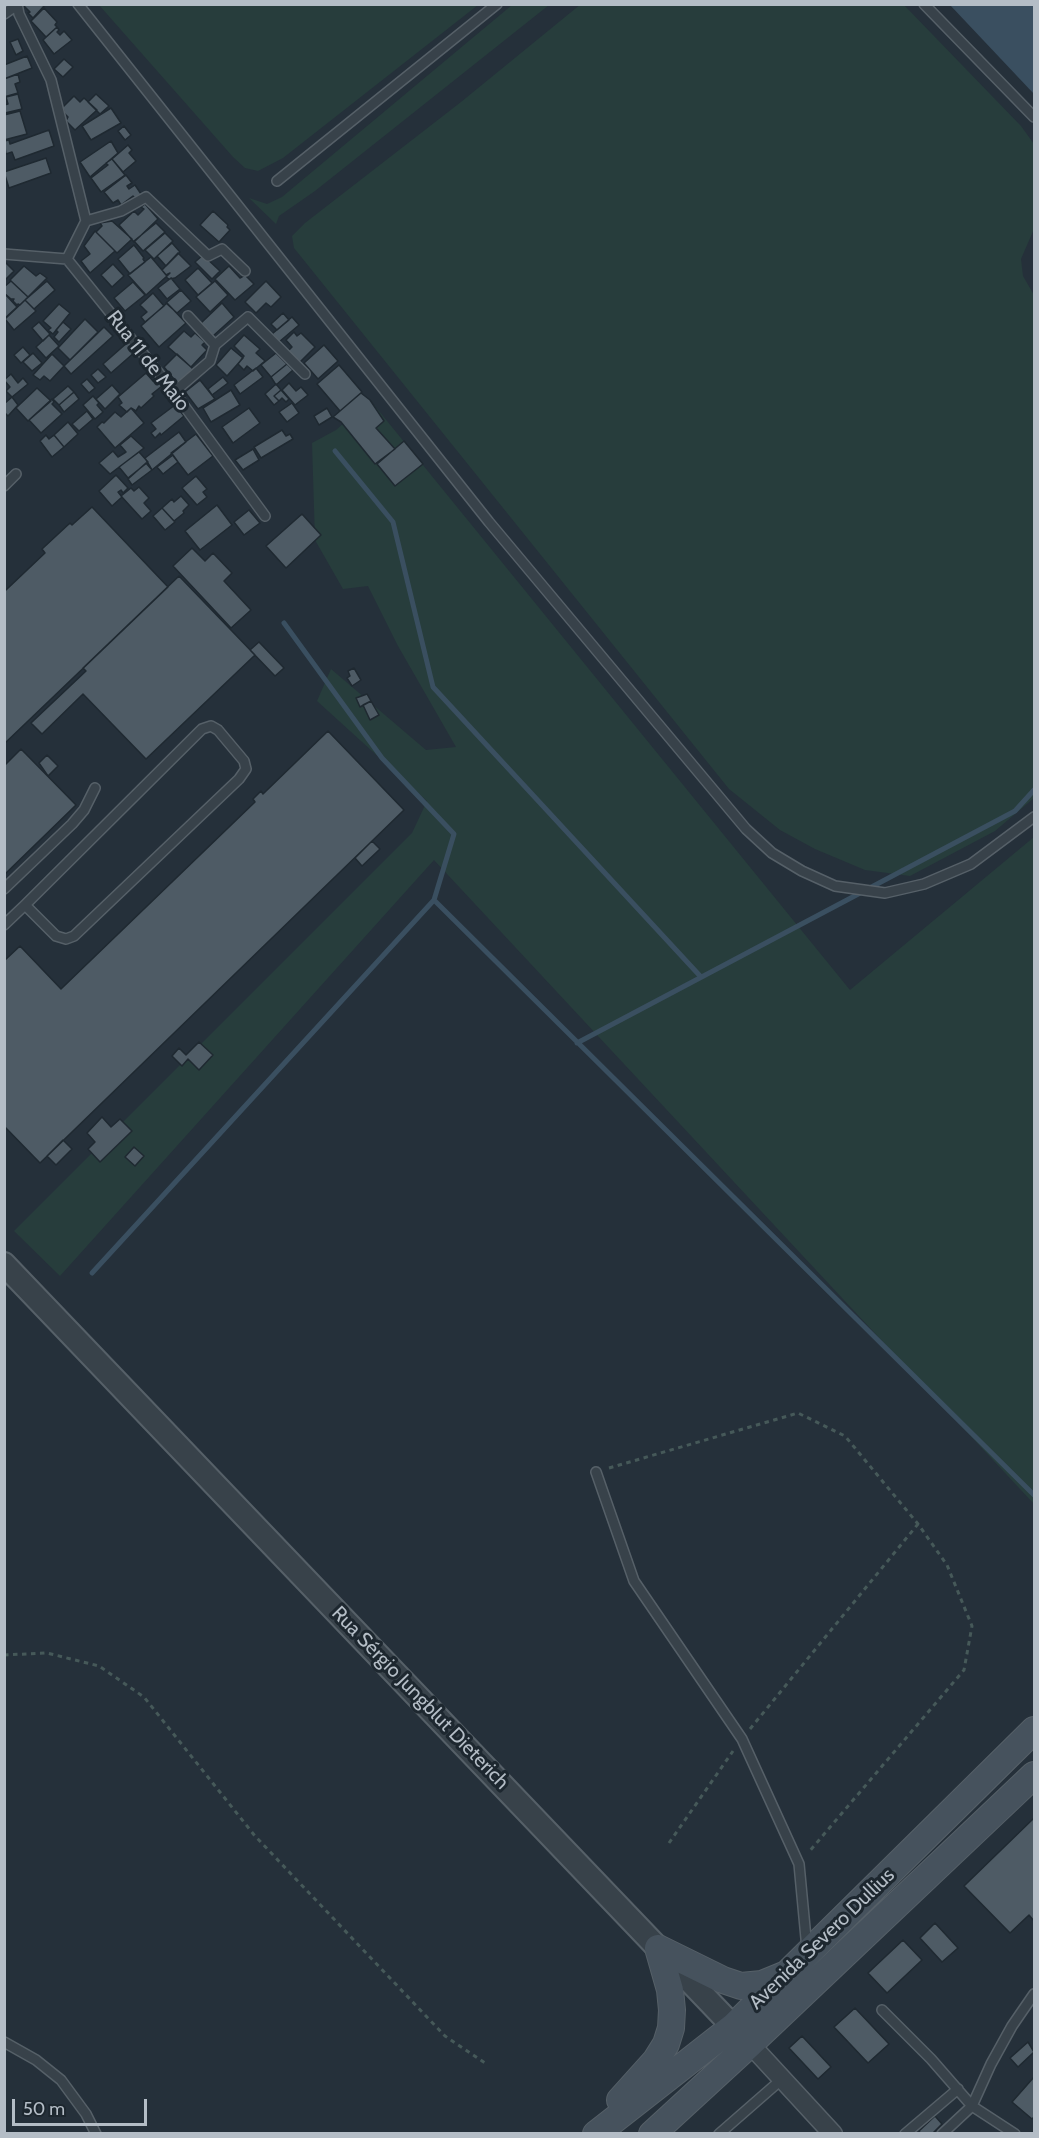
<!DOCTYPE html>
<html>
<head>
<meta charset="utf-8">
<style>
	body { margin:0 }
	#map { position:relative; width:1039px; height:2138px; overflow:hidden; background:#25303a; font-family:Cabin,sans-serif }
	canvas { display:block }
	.frame { position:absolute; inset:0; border:6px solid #b4bdc6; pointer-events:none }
	.scale { position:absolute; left:12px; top:2099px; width:135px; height:27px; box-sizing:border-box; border:3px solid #b4bdc6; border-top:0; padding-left:8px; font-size:18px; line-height:21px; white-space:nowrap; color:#b4bdc6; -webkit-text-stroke:4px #1d272f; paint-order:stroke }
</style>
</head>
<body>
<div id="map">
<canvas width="1039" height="2138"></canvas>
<div class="frame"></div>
<div class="scale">50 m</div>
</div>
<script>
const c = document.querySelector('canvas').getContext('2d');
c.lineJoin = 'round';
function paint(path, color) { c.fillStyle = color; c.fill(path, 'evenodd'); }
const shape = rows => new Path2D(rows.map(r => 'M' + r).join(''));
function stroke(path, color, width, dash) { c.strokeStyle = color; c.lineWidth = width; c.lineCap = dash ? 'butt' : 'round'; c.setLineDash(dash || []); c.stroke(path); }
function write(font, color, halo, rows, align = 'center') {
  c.font = font + ' Cabin,sans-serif'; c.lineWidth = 6; c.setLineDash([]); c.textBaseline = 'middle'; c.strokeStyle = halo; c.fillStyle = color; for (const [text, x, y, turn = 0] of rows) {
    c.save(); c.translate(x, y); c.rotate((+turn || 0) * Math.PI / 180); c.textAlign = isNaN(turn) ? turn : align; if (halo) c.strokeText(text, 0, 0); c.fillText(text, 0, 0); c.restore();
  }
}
paint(shape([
	[581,4,904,5,1021,126,1034,144,1034,229,1021,259,1023,276,1034,295,1034,798,995,831,910,876,865,870,815,849,780,830,729,789,294,248,292,236,305,223,461,102],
	[99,5,478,5,283,158,258,171,245,168,233,157],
	[512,5,549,5,315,191,279,216,276,224,249,198,267,204,282,197],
	[370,400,850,990,1034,837,1034,1504,434,860,60,1276,14,1231,412,833,427,801,317,701,331,669,426,750,456,747,398,646,368,586,343,589,315,540,312,443,336,430]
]), '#273d3c');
paint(shape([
	[950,5,1034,5,1034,94]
]), '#3a4f60');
stroke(shape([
	[335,451,393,522,433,687,701,977],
	[284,623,382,758,454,834,434,900],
	[577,1043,1015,811,1034,790],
	[92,1273,434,900,1034,1495]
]), '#3a4f60', 5);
const building = shape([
	[26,4,43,4,44,6,33,18,28,13,30,12,24,6,26,4],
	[44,8,57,22,55,25,57,27,46,37,31,21,44,8],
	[57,27,59,30,57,32,60,35,64,31,72,40,54,54,43,40,57,27],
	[18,39,23,51,16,55,10,42,18,39],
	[27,56,32,68,4,79,4,65,27,56],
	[64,59,73,67,63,77,54,69,64,59],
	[18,74,20,82,15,84,18,93,4,97,4,79,18,74],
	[18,94,22,109,5,113,4,105,8,104,6,97,18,94],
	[96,94,109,106,100,114,88,102,96,94],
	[74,96,80,102,84,98,97,110,75,130,66,121,68,117,64,113,63,107,74,96],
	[111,108,121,123,91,140,82,126,111,108],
	[20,111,27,134,4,140,4,115,20,111],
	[124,126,131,135,125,140,118,131,124,126],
	[49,130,54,146,15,160,12,152,6,154,4,141,9,140,10,144,49,130],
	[111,141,118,153,90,177,80,162,111,141],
	[128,145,132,150,129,153,136,161,123,172,112,159,128,145],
	[46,158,51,173,9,188,4,172,46,158],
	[112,159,125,175,101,192,91,178,108,165,106,163,112,159],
	[126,175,132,183,127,186,129,189,135,185,141,194,135,198,133,196,121,205,118,200,113,203,104,192,126,175],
	[145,204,158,219,134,242,119,225,134,211,138,215,144,209,141,207,145,204],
	[213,211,228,225,227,227,230,230,219,242,200,225,213,211],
	[112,221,132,239,117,253,96,232,102,226,100,223,112,221],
	[156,223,165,232,143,251,134,241,156,223],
	[95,231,115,251,90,273,81,261,90,254,84,246,95,231],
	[165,233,173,241,154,259,145,250,165,233],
	[172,243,180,252,166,266,157,256,172,243],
	[134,245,144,258,143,259,145,262,130,274,118,259,134,245],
	[178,253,191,266,175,278,169,279,166,277,170,273,166,275,162,270,178,253],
	[203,255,220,271,212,279,195,262,203,255],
	[151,257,167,276,146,295,128,275,151,257],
	[4,261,14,271,4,281,4,261],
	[113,264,124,276,112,287,101,275,113,264],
	[24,266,36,276,40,273,47,278,28,297,10,280,24,266],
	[229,266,240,278,245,275,254,284,235,300,215,279,229,266],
	[198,268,212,283,198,295,185,280,198,268],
	[171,278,180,289,167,299,158,288,171,278],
	[11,281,28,297,20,305,18,304,17,305,13,301,14,299,11,299,4,293,4,287,11,281],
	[47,281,55,290,34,309,25,300,47,281],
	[215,281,228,295,210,312,196,297,215,281],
	[266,281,281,297,271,307,266,303,256,313,245,302,266,281],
	[133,282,145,295,125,311,114,298,133,282],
	[181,290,191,301,177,313,166,303,181,290],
	[153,293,164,306,145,322,141,317,147,312,140,305,153,293],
	[6,295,17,307,4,319,4,297,6,295],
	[25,300,36,311,14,330,5,319,25,300],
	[167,303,186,323,159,347,141,326,167,303],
	[222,303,234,317,213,336,200,324,222,303],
	[59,304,70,313,53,334,48,330,51,328,43,321,59,304],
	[283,313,289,320,277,330,271,324,283,313],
	[292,317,299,325,279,342,272,334,292,317],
	[85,319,98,332,70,360,58,348,85,319],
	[39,322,50,334,43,341,32,328,39,322],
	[63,322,71,329,59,342,54,337,58,332,56,330,63,322],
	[104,327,113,336,71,374,64,366,104,327],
	[184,331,191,337,195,333,205,342,202,345,207,350,191,367,168,347,184,331],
	[294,332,297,336,301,333,315,347,299,363,287,352,292,347,286,340,294,332],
	[49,335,59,346,46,358,36,347,49,335],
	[244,335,260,349,256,353,265,361,253,371,247,366,244,370,238,364,244,356,234,346,244,335],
	[128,342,135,352,111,373,103,364,128,342],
	[324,345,338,361,318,379,304,363,324,345],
	[23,347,30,355,21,363,14,355,23,347],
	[231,348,243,358,227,376,216,365,231,348],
	[33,353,42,363,32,371,23,362,33,353],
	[276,353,287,364,271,377,261,365,276,353],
	[52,354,64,366,50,381,44,376,40,380,33,375,52,354],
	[177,354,193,369,178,384,164,367,177,354],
	[287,364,293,370,276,385,271,377,287,364],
	[339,365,362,392,340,411,317,384,339,365],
	[256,368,263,377,240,394,234,385,256,368],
	[98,369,106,377,98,383,91,375,98,369],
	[146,373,153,381,155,379,162,386,152,394,154,396,141,408,139,406,136,411,131,408,127,412,119,405,122,403,118,397,146,373],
	[11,374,18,383,23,378,28,384,12,397,6,391,10,387,4,380,11,374],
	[223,377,228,383,212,395,208,389,223,377],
	[87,379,95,388,89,393,81,384,87,379],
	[200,380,215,399,198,409,185,392,200,380],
	[289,383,296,391,301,387,308,395,295,405,282,390,289,383],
	[276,384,281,390,274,396,279,401,274,405,265,394,276,384],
	[112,385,120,394,105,409,96,399,112,385],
	[68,386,74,392,59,405,53,399,68,386],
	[37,388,51,401,28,421,16,408,37,388],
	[231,390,240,405,211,422,203,408,231,390],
	[281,390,289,399,286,402,282,398,279,401,274,396,281,390],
	[74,392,79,399,64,412,59,405,74,392],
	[361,393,370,400,384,421,376,428,395,449,375,464,341,422,333,417,361,393],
	[93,396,99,403,97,405,103,412,95,419,83,405,93,396],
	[12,397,18,405,8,416,4,412,4,404,12,397],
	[52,399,54,402,52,404,62,414,41,433,29,420,52,399],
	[292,403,299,413,287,422,279,412,292,403],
	[175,405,184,416,161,435,160,433,155,438,151,433,156,429,151,423,175,405],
	[131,408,144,423,115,448,97,427,102,422,104,423,115,412,121,417,131,408],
	[249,408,260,423,233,443,222,427,249,408],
	[327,408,332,417,319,425,314,416,327,408],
	[87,411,93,419,79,431,72,424,87,411],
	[68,422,78,434,64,447,54,435,68,422],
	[282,430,286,436,290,434,293,439,261,458,254,447,282,430],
	[179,432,186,442,152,470,145,458,179,432],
	[196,434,213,456,188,475,171,453,196,434],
	[46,435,49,439,54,435,64,447,52,457,40,441,46,435],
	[131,436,144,448,110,474,99,463,113,451,118,457,126,452,120,445,131,436],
	[404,441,423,464,395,486,377,464,404,441],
	[253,449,259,460,243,470,235,460,253,449],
	[139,452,148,462,128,478,119,467,139,452],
	[173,455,178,462,163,474,157,467,173,455],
	[146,463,152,470,132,485,128,479,146,463],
	[116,475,128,488,123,493,121,490,118,492,122,497,112,506,99,491,116,475],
	[196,476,207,489,203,492,207,497,197,505,182,488,196,476],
	[139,487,149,498,144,503,151,511,142,519,121,496,131,488,134,491,139,487],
	[181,496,189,505,183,511,184,513,174,521,162,508,172,499,174,502,181,496],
	[217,505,232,525,200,550,185,531,217,505],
	[92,507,168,587,4,744,4,588,6,590,45,553,42,549,70,523,72,525,92,507],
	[162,508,175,522,165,530,153,516,162,508],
	[249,510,260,523,244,535,234,522,249,510],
	[302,514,321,535,286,568,266,546,302,514],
	[192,548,205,561,213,553,232,573,224,581,251,610,231,628,173,566,192,548],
	[179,576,255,655,146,759,83,694,42,734,31,723,86,671,83,668,179,576],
	[259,642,284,668,275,676,250,650,259,642],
	[354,668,361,680,352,686,347,678,350,676,348,671,354,668],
	[367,694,371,701,360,707,356,698,367,694],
	[371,701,379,715,370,720,363,705,371,701],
	[328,731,404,810,40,1163,4,1126,4,961,20,946,61,989,255,802,253,799,261,791,263,794,328,731],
	[21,749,76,805,4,875,4,766,21,749],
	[47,755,58,766,48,776,39,763,47,755],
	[372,841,380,849,362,866,355,858,372,841],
	[199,1042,213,1055,199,1070,188,1059,182,1066,172,1056,179,1048,186,1055,199,1042],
	[102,1117,111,1127,120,1119,132,1131,100,1162,88,1149,95,1142,87,1133,102,1117],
	[63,1140,72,1149,56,1165,47,1156,63,1140],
	[134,1147,144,1156,135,1166,125,1157,134,1147],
	[1034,1818,1034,1921,1029,1915,1010,1933,964,1886,1034,1818],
	[935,1923,958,1948,942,1962,920,1938,935,1923],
	[903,1940,922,1960,887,1993,868,1973,903,1940],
	[855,2008,889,2044,868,2063,834,2027,855,2008],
	[802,2036,831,2067,818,2079,789,2048,802,2036],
	[1028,2042,1034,2052,1018,2067,1010,2058,1028,2042],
	[1034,2077,1034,2117,1032,2119,1012,2102,1034,2077],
	[935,2116,942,2124,932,2134,921,2134,919,2131,935,2116]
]);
paint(building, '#4e5b65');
stroke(building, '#1f2931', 1.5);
const service = shape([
	[17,4,19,14,51,80,86,221,67,259],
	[78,4,489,522,746,829,772,853,802,871,835,886,885,893,924,884,971,864,1034,817],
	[924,4,1034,117],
	[4,14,17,5],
	[277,181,497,4],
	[86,221,121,211,146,197,208,256,222,249,245,271],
	[4,254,67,259,174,392,265,516],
	[188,316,215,345],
	[174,392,210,361,215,345,248,317,305,374],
	[4,486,16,474],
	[4,889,72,824,84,810,95,788],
	[4,925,25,905,202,729,211,726,218,730,244,761,246,769,239,779,74,936,66,939,56,936,25,905],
	[596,1472,634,1581,742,1739,799,1864,807,1949],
	[882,2010,931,2059,972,2106,942,2134],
	[4,2042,36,2060,61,2080,86,2114,96,2134],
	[719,2134,782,2079],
	[905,2134,958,2089],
	[1015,2134,972,2106,991,2064,1012,2026,1034,1994]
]);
const minor = shape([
	[750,2044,833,2134]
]);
const tertiary = shape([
	[4,1264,745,2039]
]);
const secondary = shape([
	[658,1948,723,1980,741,1986,762,1984,784,1975],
	[620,2100,656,2060,666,2044,671,2028,672,2010,670,1990,658,1948],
	[596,2134,734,2026,1034,1730],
	[652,2134,750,2044,1034,1775]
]);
stroke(service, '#566068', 12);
stroke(minor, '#566068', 21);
stroke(tertiary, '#566068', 26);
stroke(secondary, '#566068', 28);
stroke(shape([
	[609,1468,798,1413,845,1436,918,1524,947,1565,972,1626,964,1670,808,1853],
	[4,1655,47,1653,99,1666,144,1697,255,1836,445,2036,488,2065],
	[750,1729,918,1524],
	[669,1843,733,1751]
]), '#465959', 3, [4.5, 4.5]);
stroke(service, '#38424a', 9);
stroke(minor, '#38424a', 18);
stroke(tertiary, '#38424a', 22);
stroke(secondary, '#46525d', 26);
write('20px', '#b4bdc6', '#1d272f', [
	["Rua 11 de Maio",148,361,52],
	["Rua Sérgio Jungblut Dieterich",420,1698,46],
	["Avenida Severo Dullius",822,1939,-44]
]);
</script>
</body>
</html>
